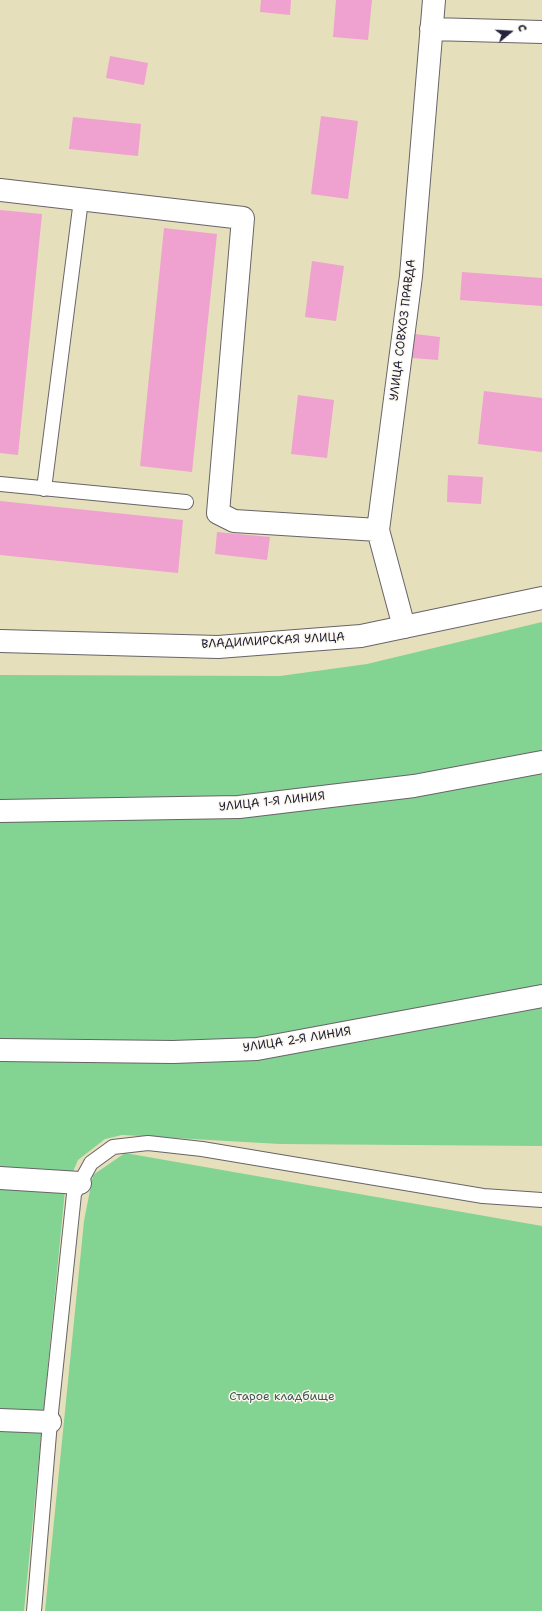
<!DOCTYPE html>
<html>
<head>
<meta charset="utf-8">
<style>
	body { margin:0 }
	#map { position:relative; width:542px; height:1611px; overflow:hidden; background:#e6dfbb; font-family:"Shantell Sans",sans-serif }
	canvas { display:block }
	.north { position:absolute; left:490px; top:12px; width:40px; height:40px; -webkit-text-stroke:3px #fbf7ec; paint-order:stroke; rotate:72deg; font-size:11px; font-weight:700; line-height:16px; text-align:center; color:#22223b }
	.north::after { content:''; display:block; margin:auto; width:14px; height:18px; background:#22223b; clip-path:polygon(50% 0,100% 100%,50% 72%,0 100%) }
</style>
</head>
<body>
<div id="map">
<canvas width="542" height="1611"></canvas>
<div class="north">С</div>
</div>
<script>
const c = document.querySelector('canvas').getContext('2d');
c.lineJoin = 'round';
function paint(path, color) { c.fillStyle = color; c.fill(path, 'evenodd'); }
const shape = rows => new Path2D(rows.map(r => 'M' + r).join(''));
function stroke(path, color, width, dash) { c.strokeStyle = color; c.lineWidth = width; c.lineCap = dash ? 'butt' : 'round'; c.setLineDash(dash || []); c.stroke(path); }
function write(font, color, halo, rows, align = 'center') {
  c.font = font + ' "Shantell Sans",sans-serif'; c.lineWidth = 3; c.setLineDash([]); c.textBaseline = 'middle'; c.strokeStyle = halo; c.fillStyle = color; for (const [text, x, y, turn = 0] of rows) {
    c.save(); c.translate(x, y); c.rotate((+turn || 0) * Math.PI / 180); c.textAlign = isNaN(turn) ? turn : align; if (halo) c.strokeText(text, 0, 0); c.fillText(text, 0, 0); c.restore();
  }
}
paint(shape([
	[542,622,542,1146,280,1144,122,1135,105,1139,78,1160,65,1190,24,1611,0,1611,0,675,280,676,367,664],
	[125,1153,542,1226,542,1611,45,1611,84,1221,93,1175]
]), '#83d393');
paint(shape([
	[261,0,291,0,290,15,260,12],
	[336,0,372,0,368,40,333,37],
	[110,56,148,63,144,85,106,78],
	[321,116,358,121,348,199,311,194],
	[73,117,141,124,138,156,69,149],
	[0,210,42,214,18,455,0,453],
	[164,228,217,234,192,472,140,466],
	[312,261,344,266,336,321,305,317],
	[462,272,542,278,542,306,460,300],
	[415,334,440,337,438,360,412,358],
	[484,391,542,398,542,452,478,444],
	[298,395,334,400,327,458,291,454],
	[448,475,483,477,481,504,447,502],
	[0,501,183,520,178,573,0,555],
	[217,532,270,537,267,560,215,554]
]), '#efa1cf');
const service = shape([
	[0,484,186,502],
	[44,489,81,200],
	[34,1611,50,1422,74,1194,91,1163,113,1147,148,1143,202,1149,483,1196,542,1200]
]);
const minor = shape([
	[431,29,542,32],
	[0,190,243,218,218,513,234,521,378,530],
	[404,627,378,530,411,276,434,0],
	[0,811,239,807,414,786,542,762],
	[0,1050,173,1052,257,1049,542,996],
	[0,1178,80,1183],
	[0,1420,50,1422]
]);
const tertiary = shape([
	[0,641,218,647,361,636,542,598]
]);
stroke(service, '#676468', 16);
stroke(minor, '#676468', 24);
stroke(tertiary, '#676468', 24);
stroke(service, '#fff', 14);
stroke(minor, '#fff', 22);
stroke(tertiary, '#fff', 22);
write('12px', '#22223b', '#fbf7ec', [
	["УЛИЦА СОВХОЗ ПРАВДА",403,330,-83],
	["ВЛАДИМИРСКАЯ УЛИЦА",273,641,-3],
	["УЛИЦА 1-Я ЛИНИЯ",272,802,-6],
	["УЛИЦА 2-Я ЛИНИЯ",297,1040,-9]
]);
write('12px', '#3f5755', '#fbf7ec', [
	["Старое кладбище",282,1397]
]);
</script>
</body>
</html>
